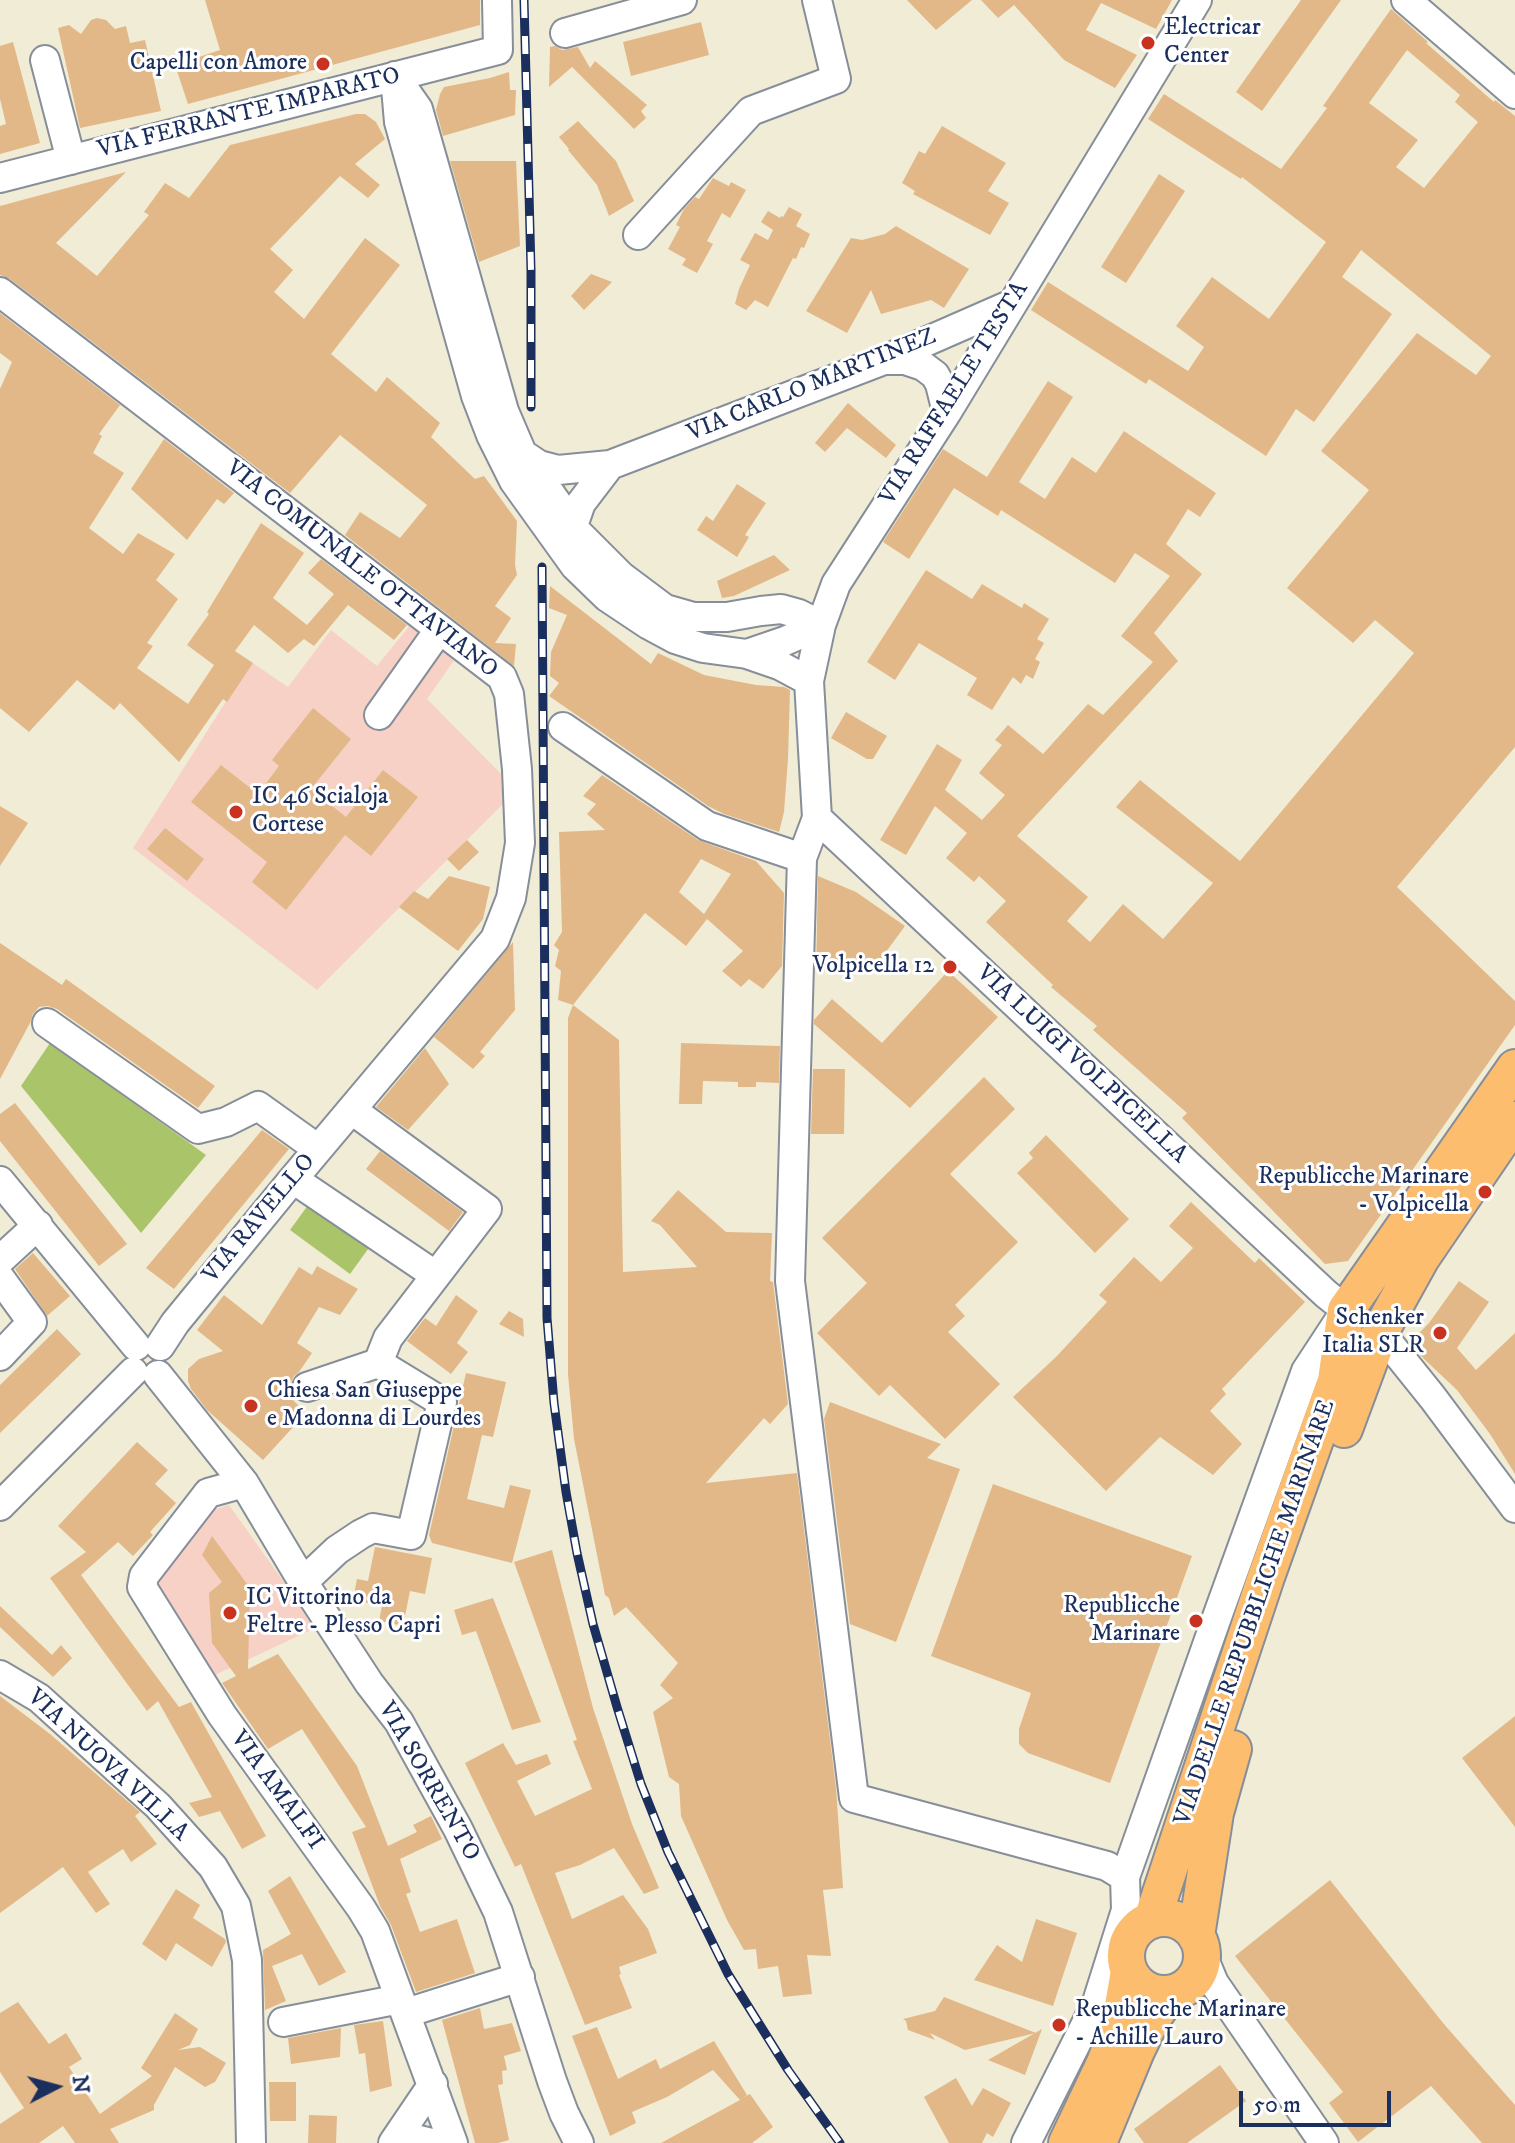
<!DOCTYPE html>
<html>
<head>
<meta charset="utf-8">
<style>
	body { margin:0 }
	#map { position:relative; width:1515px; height:2143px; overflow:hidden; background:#f1ecd5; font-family:"IM FELL DW Pica",serif }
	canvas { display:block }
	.north { position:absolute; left:16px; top:2047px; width:80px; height:80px; -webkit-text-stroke:6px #fff; paint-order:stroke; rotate:84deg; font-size:22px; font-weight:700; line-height:32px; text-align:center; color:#1b2f5e }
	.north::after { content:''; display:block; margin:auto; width:28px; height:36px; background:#1b2f5e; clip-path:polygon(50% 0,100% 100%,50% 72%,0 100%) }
	.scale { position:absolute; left:1239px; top:2091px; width:152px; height:36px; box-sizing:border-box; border:4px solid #1b2f5e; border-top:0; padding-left:10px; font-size:24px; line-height:28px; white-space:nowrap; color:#1b2f5e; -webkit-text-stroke:6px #fff; paint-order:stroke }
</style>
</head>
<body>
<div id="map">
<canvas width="1515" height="2143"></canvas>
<div class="north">N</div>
<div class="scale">50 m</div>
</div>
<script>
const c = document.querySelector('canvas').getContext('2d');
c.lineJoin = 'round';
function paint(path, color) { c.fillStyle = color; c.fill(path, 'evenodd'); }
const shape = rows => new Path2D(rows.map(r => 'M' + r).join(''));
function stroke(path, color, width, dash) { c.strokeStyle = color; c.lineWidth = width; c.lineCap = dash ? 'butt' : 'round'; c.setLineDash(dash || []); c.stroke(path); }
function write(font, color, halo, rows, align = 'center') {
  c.font = font + ' "IM FELL DW Pica",serif'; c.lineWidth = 6; c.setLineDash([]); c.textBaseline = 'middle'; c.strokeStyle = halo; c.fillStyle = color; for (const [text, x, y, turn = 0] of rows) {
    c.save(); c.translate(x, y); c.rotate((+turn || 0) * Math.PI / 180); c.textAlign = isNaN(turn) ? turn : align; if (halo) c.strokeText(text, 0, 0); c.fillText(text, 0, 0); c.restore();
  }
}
paint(shape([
	[411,624,455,659,427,699,512,785,510,797,317,990,133,848,251,662,288,687,331,630,377,666],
	[229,1505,313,1623,311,1630,215,1675,178,1626,156,1587,209,1511]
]), '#f7d1c6');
paint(shape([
	[50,1043,206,1155,141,1233,21,1086],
	[311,1201,371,1245,350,1274,290,1230]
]), '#aac46a');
paint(shape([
	[205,0,480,0,480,25,188,104,175,65,220,50],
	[907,0,972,0,936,30],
	[981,0,1172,0,1156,29,1101,3,1086,30,1137,55,1115,88,1064,60,1014,5,998,18],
	[1301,0,1341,0,1262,111,1236,92],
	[1391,9,1428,42,1426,43,1494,102,1495,100,1515,116,1515,747,1397,887,1515,1001,1515,1025,1348,1261,1325,1264,1182,1118,1187,1113,1093,1030,1097,1026,1051,987,1053,985,986,922,1006,901,979,876,974,882,946,858,967,833,935,806,906,855,880,840,937,744,962,760,945,790,982,820,1005,795,979,773,1002,745,995,740,1008,725,1043,754,1088,704,1103,715,1153,662,1121,636,1170,576,1135,553,1115,583,1001,510,998,516,954,488,909,559,883,542,943,449,987,477,1048,381,1073,397,1019,482,1045,499,1072,457,1096,473,1124,431,1216,493,1200,517,1188,509,1166,544,1202,574,1154,633,1178,661,1017,836,1088,897,1067,921,1090,942,1123,904,1163,939,1213,883,1116,807,1140,780,1240,861,1414,653,1375,620,1353,643,1287,588,1369,490,1321,451,1417,333,1476,375,1491,356,1361,250,1342,277,1392,314,1314,422,1296,409,1266,456,1149,379,1146,384,1031,310,1048,282,1188,371,1204,347,1176,326,1212,277,1269,319,1326,242,1242,177,1241,179,1148,119,1164,94,1281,169,1327,108,1323,106],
	[1407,50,1460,95,1455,102,1478,122,1424,188,1396,167,1418,140,1369,103],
	[97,18,106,20,115,29,126,26,130,43,145,40,161,111,80,128,58,28,69,25,81,34,91,20],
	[701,22,709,55,631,76,623,42],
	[13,42,40,143,0,154,0,126,6,124,0,99,0,46],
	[555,46,562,50,578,47,590,68,595,61,647,105,641,111,646,118,634,129,572,67,549,87,550,47],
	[509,72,510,90,516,90,515,115,443,136,436,110,440,94,444,87,490,78],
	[356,114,365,114,376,122,385,139,355,164,380,185,368,198,340,176,270,249,293,270,274,292,304,319,365,238,400,265,331,354,376,392,387,377,440,423,431,437,475,479,484,476,517,521,515,565,517,575,495,606,511,618,495,643,516,644,514,666,345,535,360,512,400,538,427,505,340,435,290,493,10,279,0,275,0,206,126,172,56,243,97,276,149,215,144,212,165,183,189,198,230,145],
	[578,121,616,161,634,201,609,216,597,185,568,150,569,149,559,137],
	[942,126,1006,163,988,191,1009,203,990,235,913,194,915,191,902,183,919,151,925,154],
	[450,161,516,161,520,246,479,262],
	[1159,174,1185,191,1126,283,1101,267],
	[713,178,729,186,731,182,746,190,730,218,722,213,707,241,713,244,697,273,682,265,686,259,668,249,680,227,676,225,684,209,695,197,699,199],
	[789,207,802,214,796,226,810,234,804,248,801,247,796,259,793,258,768,307,755,300,746,310,735,304,739,289,750,265,740,260,755,233,768,240,773,230,761,222,768,211,780,218,781,216,783,217],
	[896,226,969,269,944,308,931,300,881,314,871,290,847,333,806,311,851,238,862,240,885,234],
	[591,274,612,282,584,310,571,296],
	[0,313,120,405,99,434,102,436,93,453,124,473,89,528,123,554,138,533,175,554,156,580,178,599,147,643,153,646,137,668,188,704,214,665,187,645,209,614,207,612,261,523,304,553,273,598,307,625,334,594,308,573,321,559,407,625,394,640,348,605,314,646,304,639,288,653,254,625,235,651,253,663,227,702,223,699,179,762,120,703,114,710,77,680,29,732,0,708,0,389,12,362,0,353],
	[848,403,896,445,886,458,847,428,825,452,815,443],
	[164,439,234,493,224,504,217,499,187,540,131,489],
	[737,484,766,503,745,535,749,537,737,557,697,530,706,516,713,521],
	[774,555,790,570,734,596,722,598,717,581],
	[926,570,972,599,982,584,1022,608,1024,603,1049,619,1037,639,1044,643,1035,659,1040,662,1033,679,1026,675,1021,684,1013,677,992,710,967,695,977,678,919,643,895,680,867,662],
	[550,586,651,664,658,653,704,675,756,685,784,687,790,690,788,759,784,812,779,832,724,814,708,806,549,696,559,683,550,676,551,652,567,615,549,608],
	[313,708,351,739,311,789,346,817,383,770,418,797,371,856,345,835,286,910,252,882,267,862,191,802,221,765,258,794,279,766,272,760],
	[846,712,887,736,873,759,867,759,831,738],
	[602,775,698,840,756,861,784,893,782,966,763,989,749,979,741,987,722,971,743,951,707,919,686,946,645,913,573,1005,558,1000,561,971,555,966,559,950,554,945,562,932,559,832,605,830,587,814,596,804,583,796],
	[701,859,731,874,704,914,679,892],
	[0,806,28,823,0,866],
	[165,828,204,859,187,881,147,849],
	[467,840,479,852,459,871,447,859],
	[449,876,490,887,483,919,458,951,399,907,414,891,428,899],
	[818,876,856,892,905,926,875,967,866,961,862,967,816,971],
	[513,942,515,1010,480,1052,485,1056,473,1069,434,1037],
	[0,943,62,985,66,979,215,1086,198,1108,57,1009,48,1006,39,1007,33,1014,30,1023,0,1079],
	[948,971,998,1017,910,1108,814,1024,814,1020,832,999,882,1043],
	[573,1005,619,1040,623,1272,697,1267,660,1225,651,1221,678,1190,726,1232,772,1233,770,1281,773,1282,788,1404,770,1424,764,1418,706,1483,797,1473,836,1788,843,1888,823,1890,831,1956,807,1955,812,1994,783,1997,778,1966,758,1969,756,1949,744,1950,727,1920,681,1816,679,1784,669,1777,653,1712,673,1698,660,1685,678,1663,626,1607,614,1616,609,1598,605,1595,574,1439,568,1374,568,1018],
	[681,1043,780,1046,779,1083,756,1082,756,1087,738,1087,738,1082,703,1081,702,1104,679,1104],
	[425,1048,449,1084,408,1130,376,1107],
	[813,1069,845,1069,844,1134,811,1134],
	[984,1077,1015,1109,950,1174,1018,1242,955,1305,965,1316,948,1332,1000,1384,945,1439,890,1385,879,1396,817,1333,867,1283,822,1238],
	[15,1103,127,1244,99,1266,0,1141,0,1114],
	[262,1130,289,1149,174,1289,146,1268],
	[1046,1135,1129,1219,1095,1253,1017,1173,1033,1158,1029,1153],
	[380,1151,463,1212,449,1231,366,1169],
	[1191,1202,1255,1263,1259,1258,1305,1302,1222,1389,1226,1394,1210,1411,1242,1444,1213,1475,1160,1437,1106,1491,1013,1397,1056,1357,1107,1302,1099,1295,1134,1257,1161,1282,1193,1248,1169,1226],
	[33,1253,70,1296,47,1316,15,1269],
	[317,1266,358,1289,340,1315,319,1307,297,1343,312,1353,299,1372,294,1376,290,1384,291,1392,288,1395,306,1413,263,1460,207,1410,191,1389,188,1381,188,1369,199,1359,223,1351,197,1330,224,1295,262,1325,299,1267,312,1275],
	[1459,1281,1489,1302,1457,1348,1476,1370,1515,1333,1515,1474,1490,1434,1457,1390,1424,1359,1410,1342,1429,1323],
	[456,1295,478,1311,457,1343,468,1352,451,1374,407,1341,425,1318,436,1326],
	[509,1311,523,1319,524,1337,499,1324],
	[57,1329,81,1354,0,1433,0,1385],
	[466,1373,506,1382,493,1437,482,1435,467,1499,504,1508,510,1485,531,1490,512,1563,432,1543,429,1535],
	[830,1402,941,1444,927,1458,960,1469,896,1642,850,1624,824,1419],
	[137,1442,168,1470,155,1484,176,1503,150,1532,153,1535,133,1556,118,1542,81,1575,179,1707,191,1702,266,1836,242,1849,220,1811,199,1817,189,1803,212,1797,158,1701,147,1711,50,1578,86,1552,58,1526],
	[993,1484,1192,1556,1110,1783,1028,1753,1019,1744,1019,1729,1031,1693,931,1656],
	[212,1536,250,1588,248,1669,278,1654,357,1766,388,1846,417,1832,413,1825,431,1816,442,1839,400,1859,411,1892,406,1894,420,1932,457,1919,475,1973,416,1992,391,1925,380,1906,352,1832,366,1827,302,1729,268,1749,222,1683,236,1676,212,1643,209,1593,222,1582,202,1555],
	[375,1547,432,1558,425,1594,410,1591,403,1626,379,1621,382,1606,353,1600,357,1579,368,1581],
	[552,1550,593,1708,632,1824,659,1888,644,1894,614,1848,580,1865,555,1873,572,1919,623,1895,648,1929,657,1953,619,1967,621,1974,619,1975,632,2008,585,2025,521,1864,515,1867,465,1763,503,1743,516,1765,547,1754,551,1764,517,1781,535,1816,592,1789,573,1741,577,1740,514,1562],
	[493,1598,541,1722,512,1730,476,1631,462,1635,454,1610],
	[0,1606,52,1655,61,1645,72,1658,53,1677,0,1627],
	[0,1696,50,1734,140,1812,135,1816,157,1844,131,1862,123,1849,88,1872,110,1904,96,1913,63,1867,0,1913],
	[1515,1716,1515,1827,1462,1758],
	[290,1876,346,1972,319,1986,302,1954,272,1966,286,2001,265,2010,263,1950,291,1934,268,1891],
	[1330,1880,1443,2023,1515,2105,1515,2143,1482,2143,1431,2086,1358,2142,1329,2103,1343,2092,1235,1956],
	[176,1889,200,1905,193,1918,225,1939,226,1942,212,1967,176,1943,166,1961,142,1944],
	[1036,1919,1077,1933,1053,2006,974,1980,997,1945,1022,1962],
	[944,1997,1036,2033,965,2050,930,2033,935,2040,908,2030,906,2021,903,2019,935,2011],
	[18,2002,49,2044,66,2033,82,2059,69,2067,100,2114,152,2076,141,2068,175,2013,198,2029,190,2045,178,2050,200,2047,226,2063,215,2082,205,2087,175,2067,154,2105,154,2110,110,2129,119,2143,75,2143,63,2126,39,2143,0,2143,0,2124,24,2108,0,2072,0,2013],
	[480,2008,484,2029,512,2023,521,2051,504,2056,507,2070,502,2071,503,2084,498,2085,509,2140,498,2143,475,2143,442,2020],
	[383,2021,392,2086,370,2092,365,2053,359,2054,354,2025],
	[597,2027,618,2079,656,2059,660,2069,714,2041,747,2095,742,2098,750,2094,773,2127,752,2143,661,2143,740,2100,713,2070,667,2097,632,2112,636,2123,610,2136,572,2036],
	[341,2028,340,2057,291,2064,288,2038],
	[1042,2029,1025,2075,988,2060],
	[1220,2065,1246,2101,1187,2143,1144,2143,1134,2129],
	[956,2078,972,2106,983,2088,1011,2103,993,2137,987,2133,982,2143,949,2143,924,2097],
	[269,2082,296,2082,296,2121,270,2121],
	[309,2115,337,2116,336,2143,308,2143]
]), '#e2b889');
const minor = shape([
	[1406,0,1515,94],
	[565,33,682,0],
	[45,60,71,160],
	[395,76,399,122,476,396,491,435,514,481,575,566,607,597,649,625,675,639,703,648,747,654,779,665,809,681],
	[397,79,418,109,504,411,522,453,578,533,621,576,665,609,693,617,727,617,761,611,781,609,799,614,821,625],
	[0,178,498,50,497,0],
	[638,235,751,111,836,79,817,0],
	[0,292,502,677,509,694,517,769,520,843,511,898,495,939,293,1179,175,1323,160,1346],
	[884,360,905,360,923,366,935,375,940,384,947,412],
	[524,455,539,465,558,470,610,465,884,360,1012,304],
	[572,538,573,526,581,503,610,465],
	[747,654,785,641,821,625],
	[379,715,439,630],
	[563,727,707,826,802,858],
	[817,818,1326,1294,1346,1310,1306,1371,1217,1617,1125,1877,1126,1910,1097,2002,1026,2143],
	[47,1023,198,1129,226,1122,258,1106,318,1149],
	[352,1110,487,1209,388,1338,378,1363],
	[293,1179,435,1275],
	[0,1181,136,1346],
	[0,1260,38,1225],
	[0,1278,32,1322,0,1356],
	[1380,1332,1433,1398,1515,1508],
	[158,1375,244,1483,303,1582,369,1683,399,1722,458,1829,498,1912,552,2081,564,2113,579,2143],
	[244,1483,208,1493,144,1576,142,1587,222,1715,361,1908,375,1931,453,2143],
	[0,1506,133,1372],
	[303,1582,337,1550,361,1534,373,1528,411,1535,442,1402,378,1363,307,1387],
	[0,1675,39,1698,158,1806,213,1867,236,1906,247,1960,251,2143],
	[1125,1877,1107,1866,854,1798,790,1281,802,858,817,818,809,681,821,625,836,584,947,412,1197,0],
	[1202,1954,1214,1983,1324,2143],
	[406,2013,520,1977],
	[283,2022,400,1999],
	[399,2135,432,2143],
	[393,2143,433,2084]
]);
const major = shape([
	[1344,1429,1380,1332,1421,1258,1515,1120],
	'1126 1956a38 38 0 1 1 76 0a38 38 0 1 1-76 0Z',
	[1152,1920,1266,1577,1336,1381,1346,1310,1515,1068],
	[1196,1936,1215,1813,1233,1749],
	[1067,2143,1105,2063,1120,2024,1129,1971],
	[1098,2143,1136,2051,1150,2022,1169,1994]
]);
stroke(minor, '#868e9a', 32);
stroke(major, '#868e9a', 40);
stroke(minor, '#fff', 28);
stroke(major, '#fcbd6f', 36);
const rail = shape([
	[524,0,531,270,531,407],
	[542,567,547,1318,554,1403,566,1492,577,1553,593,1624,617,1707,641,1784,668,1852,728,1974,788,2070,840,2143]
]);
stroke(rail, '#1b2f5e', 9);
stroke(rail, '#fff', 6, [18]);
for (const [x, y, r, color] of [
	[1148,43,8,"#c8321e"],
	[323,64,8,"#c8321e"],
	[236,812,8,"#c8321e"],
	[950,967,8,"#c8321e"],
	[1485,1192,8,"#c8321e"],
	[1440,1333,8,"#c8321e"],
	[251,1406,8,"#c8321e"],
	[230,1613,8,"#c8321e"],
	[1196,1621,8,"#c8321e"],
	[1059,2025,8,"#c8321e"]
]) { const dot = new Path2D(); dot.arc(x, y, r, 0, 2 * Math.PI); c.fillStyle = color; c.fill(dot); stroke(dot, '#fff', 3); }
write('24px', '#1b2f5e', '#fff', [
	["Electricar",1164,29],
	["Center",1164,57],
	["Capelli con Amore",307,64,"right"],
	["IC 46 Scialoja",252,798],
	["Cortese",252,826],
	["Volpicella 12",934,967,"right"],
	["Republicche Marinare",1469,1178,"right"],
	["- Volpicella",1469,1206,"right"],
	["Schenker",1424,1319,"right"],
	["Italia SLR",1424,1347,"right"],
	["Chiesa San Giuseppe",267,1392],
	["e Madonna di Lourdes",267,1420],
	["IC Vittorino da",246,1599],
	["Feltre - Plesso Capri",246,1627],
	["Republicche",1180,1607,"right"],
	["Marinare",1180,1635,"right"],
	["Republicche Marinare",1075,2011],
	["- Achille Lauro",1075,2039]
], 'left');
write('24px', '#1b2f5e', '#fff', [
	["VIA FERRANTE IMPARATO",249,114,-14],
	["VIA CARLO MARTINEZ",812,386,-22],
	["VIA RAFFAELE TESTA",955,394,-58],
	["VIA COMUNALE OTTAVIANO",361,570,38],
	["VIA LUIGI VOLPICELLA",1081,1065,43],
	["VIA RAVELLO",260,1219,-50],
	["VIA DELLE REPUBBLICHE MARINARE",1256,1613,-71],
	["VIA NUOVA VILLA",107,1766,43],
	["VIA SORRENTO",428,1782,60],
	["VIA AMALFI",276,1791,54]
]);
</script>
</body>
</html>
